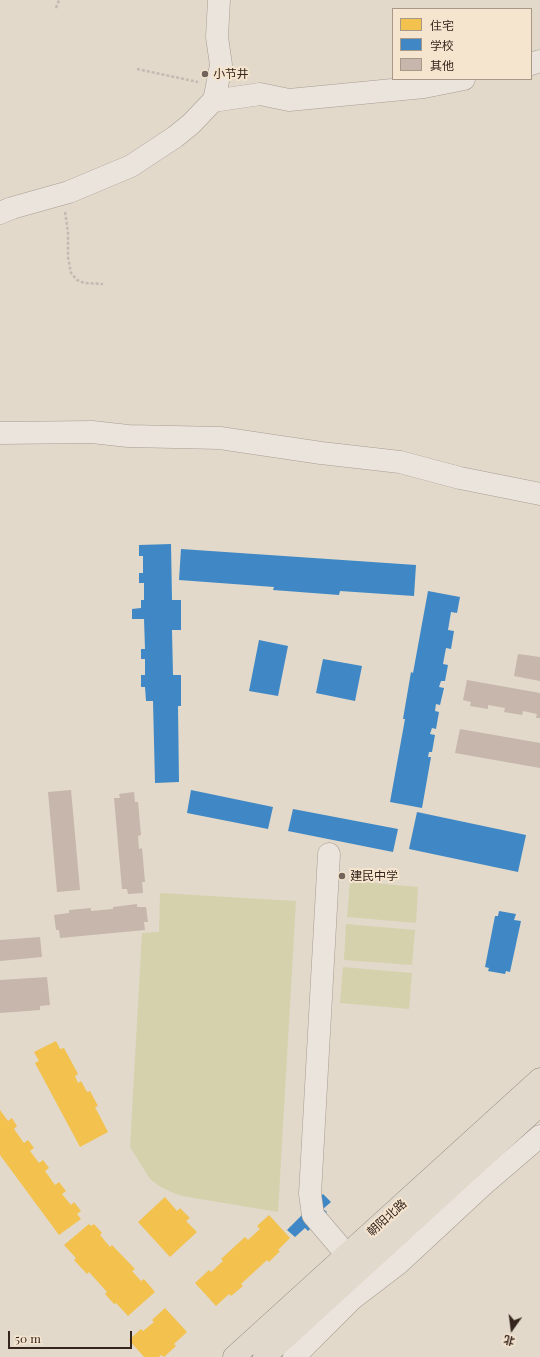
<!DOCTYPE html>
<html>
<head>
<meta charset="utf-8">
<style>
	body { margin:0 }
	#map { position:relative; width:540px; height:1357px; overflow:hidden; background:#e2d9ca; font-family:"Playfair Display","Noto Sans SC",serif }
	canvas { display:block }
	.legend { position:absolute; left:392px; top:8px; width:140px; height:72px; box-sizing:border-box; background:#f5e5cf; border:1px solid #a89888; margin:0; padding:5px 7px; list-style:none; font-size:12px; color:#35251d }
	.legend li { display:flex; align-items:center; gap:8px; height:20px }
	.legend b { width:20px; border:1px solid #a89888 }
	.north { position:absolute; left:492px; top:1309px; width:40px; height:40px; -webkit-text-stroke:3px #f5e5cf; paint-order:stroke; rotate:194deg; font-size:11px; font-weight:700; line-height:16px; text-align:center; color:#35251d }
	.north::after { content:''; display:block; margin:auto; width:14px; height:18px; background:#35251d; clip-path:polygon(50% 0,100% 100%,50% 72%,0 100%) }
	.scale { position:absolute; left:8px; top:1331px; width:124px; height:18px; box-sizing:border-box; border:2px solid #35251d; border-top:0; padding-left:5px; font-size:12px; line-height:14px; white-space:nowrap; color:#35251d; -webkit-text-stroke:3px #f5e5cf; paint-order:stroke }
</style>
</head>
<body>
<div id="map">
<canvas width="540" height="1357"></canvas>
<ul class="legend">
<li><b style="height:11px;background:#f2c14e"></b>住宅</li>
<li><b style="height:11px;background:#3f88c5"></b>学校</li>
<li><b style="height:11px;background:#c6b6ab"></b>其他</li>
</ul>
<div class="north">北</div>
<div class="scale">50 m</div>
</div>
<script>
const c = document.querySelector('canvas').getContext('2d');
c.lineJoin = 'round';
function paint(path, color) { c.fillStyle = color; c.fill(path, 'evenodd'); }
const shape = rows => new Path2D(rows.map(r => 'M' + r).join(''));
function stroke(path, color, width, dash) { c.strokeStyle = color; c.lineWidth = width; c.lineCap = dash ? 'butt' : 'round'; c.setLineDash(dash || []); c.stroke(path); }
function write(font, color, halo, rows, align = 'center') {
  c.font = font + ' "Playfair Display","Noto Sans SC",serif'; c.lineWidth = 4; c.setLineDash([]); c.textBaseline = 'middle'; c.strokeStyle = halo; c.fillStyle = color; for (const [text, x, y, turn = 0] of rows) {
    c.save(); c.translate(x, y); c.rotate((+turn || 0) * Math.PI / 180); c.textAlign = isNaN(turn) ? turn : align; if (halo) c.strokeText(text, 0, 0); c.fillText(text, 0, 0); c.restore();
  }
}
paint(shape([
	[350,881,418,887,416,923,347,917],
	[160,893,296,901,278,1212,182,1196,169,1191,159,1186,150,1179,130,1147,142,933,159,932],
	[346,924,415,930,412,965,344,960],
	[343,967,412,973,409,1009,340,1003]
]), '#d5d1ac');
paint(shape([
	[56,1041,60,1049,64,1048,78,1074,75,1076,78,1083,81,1081,87,1092,90,1091,98,1106,95,1107,108,1132,80,1147,35,1063,39,1061,34,1052],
	[0,1110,8,1121,12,1118,17,1126,14,1129,24,1143,28,1140,34,1148,30,1151,39,1163,43,1160,49,1168,45,1171,55,1185,59,1182,66,1191,62,1194,71,1205,74,1202,81,1211,77,1214,81,1219,59,1235,0,1155],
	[165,1197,177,1211,180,1208,190,1218,186,1221,197,1232,170,1257,138,1222],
	[269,1215,290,1238,278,1250,280,1251,269,1262,267,1260,241,1284,243,1286,231,1296,229,1294,216,1306,195,1283,209,1270,211,1272,223,1261,221,1259,245,1237,248,1240,260,1229,257,1226],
	[89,1224,91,1226,94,1224,102,1233,100,1235,110,1247,112,1245,135,1269,132,1271,141,1281,144,1279,155,1292,128,1316,116,1303,114,1304,105,1294,107,1292,89,1272,87,1274,74,1260,76,1258,64,1245],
	[165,1308,187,1332,174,1344,176,1346,164,1357,161,1355,159,1357,144,1357,129,1340,141,1329,143,1331,154,1322,152,1320]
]), '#f2c14e');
paint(shape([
	[171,544,172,600,181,600,181,630,172,630,173,675,181,675,181,706,178,706,179,782,155,783,153,701,146,701,145,687,141,687,141,675,145,675,145,659,141,659,141,649,145,649,144,619,132,619,132,609,141,608,141,600,144,600,144,583,139,583,139,573,143,573,143,556,139,556,139,545],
	[181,549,416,565,414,596,340,591,339,595,273,590,274,587,179,580],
	[428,591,460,597,457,613,451,612,448,630,454,631,451,649,446,648,443,664,448,665,445,681,441,681,439,687,444,688,440,705,436,704,435,711,439,712,436,729,432,728,430,734,435,735,432,752,429,752,428,757,431,757,422,808,390,802,405,719,403,719,411,672,413,673],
	[259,640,288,646,278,696,249,691],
	[323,659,362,666,355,701,316,693],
	[191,790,273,807,268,829,187,813],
	[293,809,398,829,393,852,288,831],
	[417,812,526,835,518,872,409,849],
	[499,911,516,914,514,920,521,921,510,972,506,971,505,974,488,971,489,968,485,967,495,916,498,916],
	[323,1194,331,1202,323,1209,327,1212,308,1231,305,1228,295,1237,287,1230]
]), '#3f88c5');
paint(shape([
	[518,654,540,657,540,681,514,676],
	[467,680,540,693,540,718,536,718,537,714,523,711,522,715,504,712,505,708,488,705,488,709,470,706,471,702,463,700],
	[460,729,540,743,540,768,455,753],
	[71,790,80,890,57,892,48,792],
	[134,792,135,802,138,802,141,835,138,836,139,849,142,848,145,882,142,882,143,893,128,894,127,889,122,889,114,798,120,798,119,794],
	[137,904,137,907,146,907,148,922,144,922,145,930,60,938,59,930,56,930,54,915,69,913,69,910,91,908,91,911,113,909,113,907],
	[40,937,42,957,0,961,0,940],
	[47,977,50,1005,40,1006,40,1010,0,1013,0,980]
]), '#c6b6ab');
const minor = shape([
	[531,64,540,61],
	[213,101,260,94,289,100,424,87,464,79],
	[0,213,12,208,69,192,131,166,175,137,191,124,213,101,215,96,221,65,217,37,219,0],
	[0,433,92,432,128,436,220,438,321,453,400,462,460,478,540,494],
	[329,854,310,1194,313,1215,347,1255],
	[294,1357,352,1299,399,1263,483,1185,540,1136]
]);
const major = shape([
	[234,1357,540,1079],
	[264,1357,540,1105]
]);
stroke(minor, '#a79e94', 23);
stroke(major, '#8d847a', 23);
stroke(shape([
	[56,8,59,0],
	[137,69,198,82],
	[65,212,68,232,68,257,71,273,77,280,84,283,103,284]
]), '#c3bbb3', 2.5, [3, 2]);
stroke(minor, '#eae4dc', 22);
stroke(major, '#e2d9cd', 22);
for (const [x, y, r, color] of [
	[205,74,4,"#72645a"],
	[342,876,4,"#72645a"]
]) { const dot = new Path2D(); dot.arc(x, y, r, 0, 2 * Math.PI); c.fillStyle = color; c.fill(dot); stroke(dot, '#f5e5cf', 1.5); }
write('12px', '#35251d', '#f5e5cf', [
	["小节井",213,74],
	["建民中学",350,876]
], 'left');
write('12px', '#35251d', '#f5e5cf', [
	["朝阳北路",387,1218,-42]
]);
</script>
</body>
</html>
